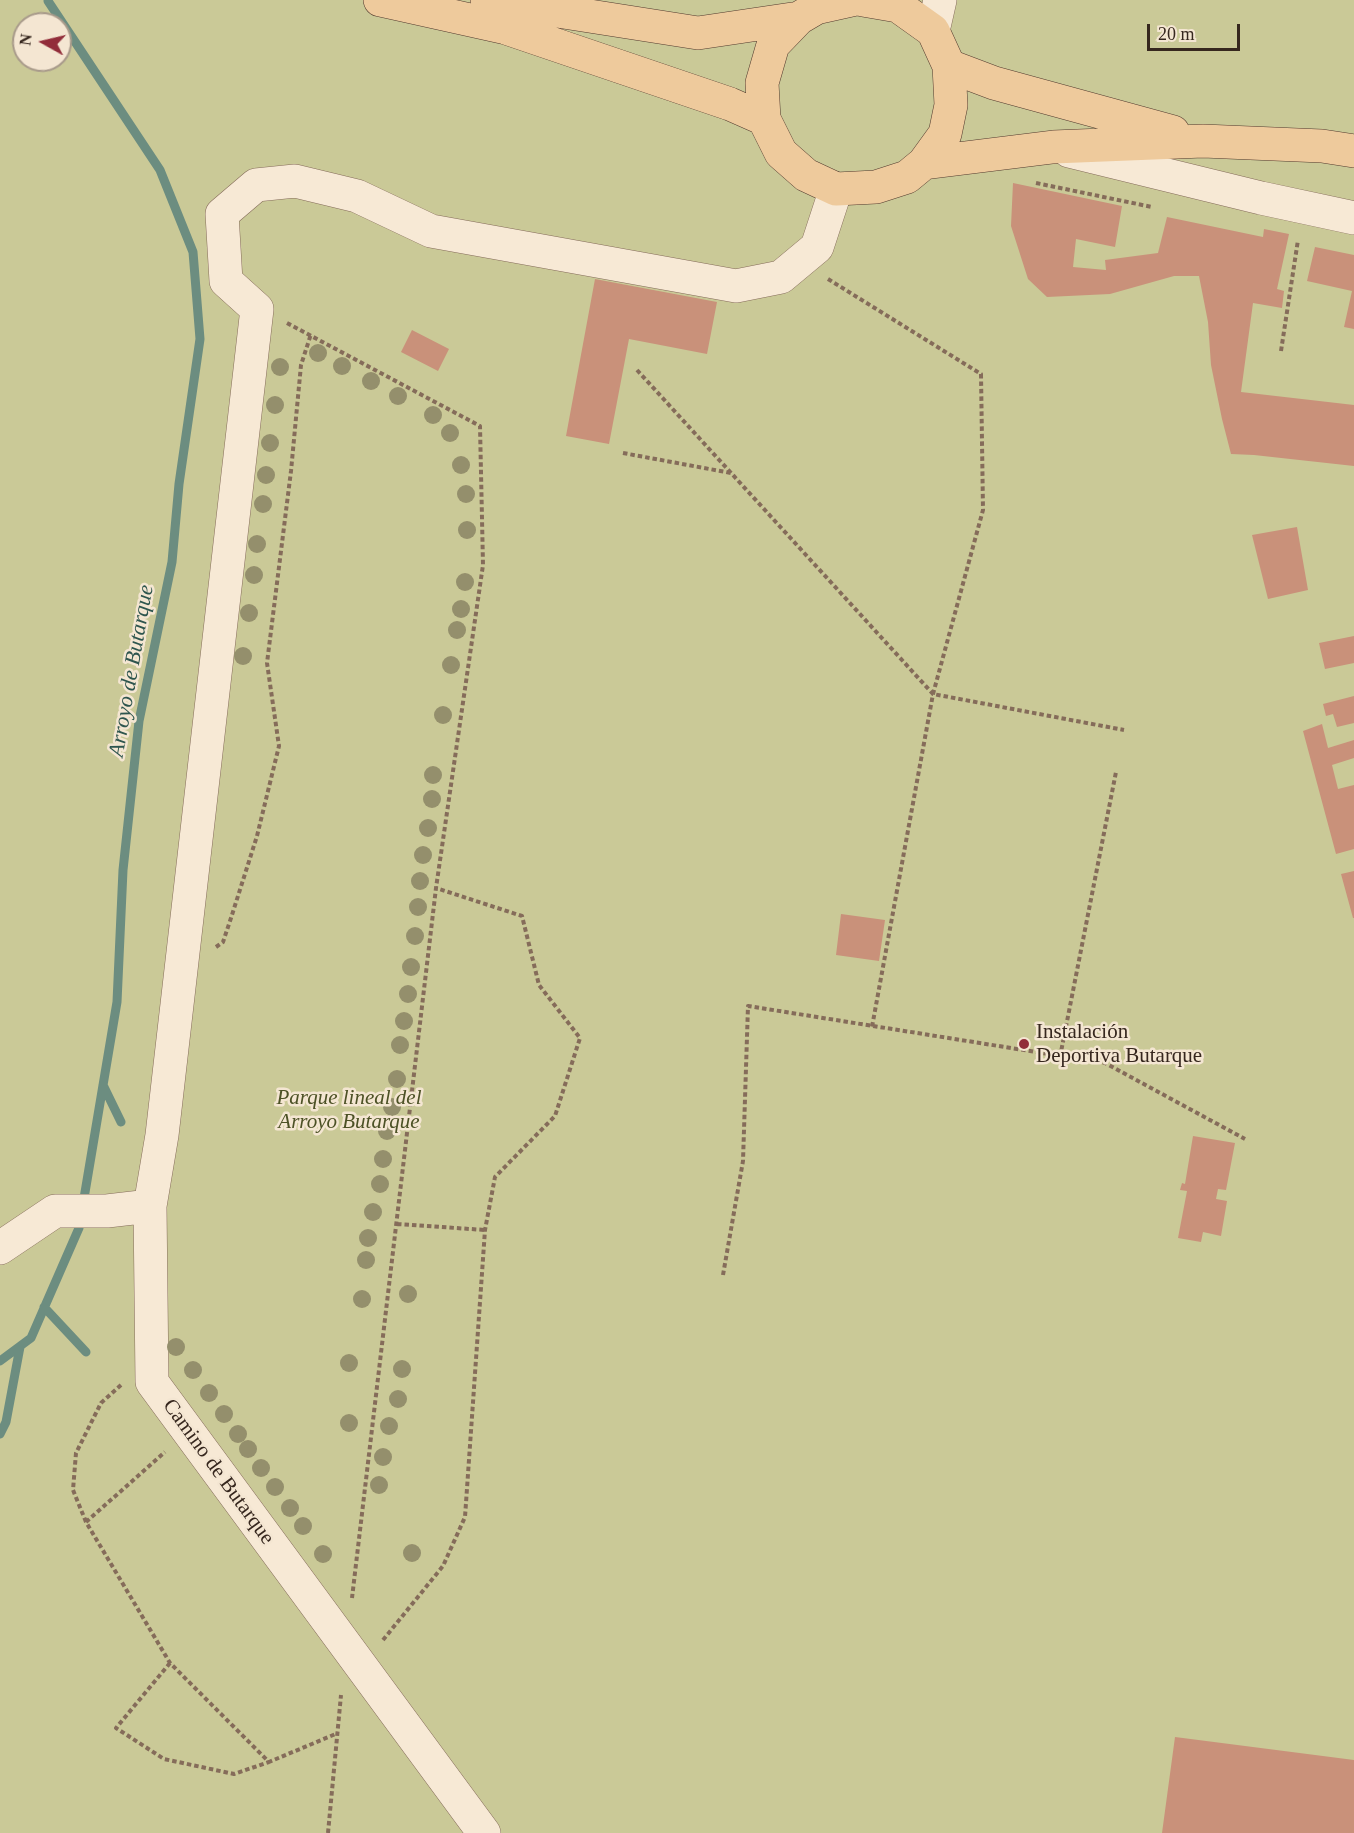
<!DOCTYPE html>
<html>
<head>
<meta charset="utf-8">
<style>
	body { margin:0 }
	#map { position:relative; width:1354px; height:1833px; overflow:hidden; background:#ecdbc3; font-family:"Times New Roman",serif }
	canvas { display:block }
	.north { position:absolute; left:12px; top:12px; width:60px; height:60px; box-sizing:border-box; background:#f4e6d2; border:2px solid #a89a8a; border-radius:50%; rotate:278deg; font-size:16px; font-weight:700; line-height:24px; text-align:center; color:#36271e }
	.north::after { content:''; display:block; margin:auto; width:21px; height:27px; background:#922d3a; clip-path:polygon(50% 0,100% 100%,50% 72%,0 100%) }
	.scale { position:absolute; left:1147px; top:24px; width:93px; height:27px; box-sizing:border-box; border:3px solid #36271e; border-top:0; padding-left:8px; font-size:18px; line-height:21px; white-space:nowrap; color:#36271e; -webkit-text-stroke:4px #f4e6d2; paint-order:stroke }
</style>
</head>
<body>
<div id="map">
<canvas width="1354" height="1833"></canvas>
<div class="north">N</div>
<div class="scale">20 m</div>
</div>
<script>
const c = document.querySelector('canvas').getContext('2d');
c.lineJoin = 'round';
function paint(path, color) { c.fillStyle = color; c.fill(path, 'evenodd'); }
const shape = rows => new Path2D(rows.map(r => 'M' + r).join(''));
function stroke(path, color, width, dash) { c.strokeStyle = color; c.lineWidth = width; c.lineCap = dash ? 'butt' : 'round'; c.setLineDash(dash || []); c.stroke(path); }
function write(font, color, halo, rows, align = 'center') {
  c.font = font + ' "Times New Roman",serif'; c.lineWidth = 5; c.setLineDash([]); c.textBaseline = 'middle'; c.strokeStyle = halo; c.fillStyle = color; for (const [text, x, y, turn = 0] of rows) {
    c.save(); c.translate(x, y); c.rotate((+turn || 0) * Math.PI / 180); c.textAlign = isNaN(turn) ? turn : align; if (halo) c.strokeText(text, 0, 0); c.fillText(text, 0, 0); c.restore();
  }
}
paint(shape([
	[0,0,1354,0,1354,1833,0,1833],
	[24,24,60,24,60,60,24,60]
]), '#cac997');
stroke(shape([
	[103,1085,121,1122],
	[44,1307,86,1352],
	[0,1361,31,1338,79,1228,117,1002,123,870,139,721,172,562,179,484,200,339,193,252,160,170,48,1],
	[0,1434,6,1422,20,1347]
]), '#6c8d80', 9);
paint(shape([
	[1013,183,1122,206,1115,247,1076,239,1073,267,1106,270,1105,260,1158,253,1167,217,1263,237,1264,229,1289,234,1277,289,1284,291,1282,308,1253,303,1241,392,1354,405,1354,466,1254,455,1231,454,1222,419,1211,365,1208,322,1199,276,1174,276,1110,294,1047,297,1028,279,1011,226],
	[1315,247,1354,255,1354,329,1344,327,1352,291,1307,281],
	[595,279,717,302,707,354,629,339,609,444,566,436],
	[412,330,449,349,438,371,401,352],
	[1297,527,1308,590,1268,599,1252,535],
	[1354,636,1354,663,1325,669,1319,643],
	[1354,696,1354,723,1337,727,1333,714,1326,716,1323,704],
	[1322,724,1328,748,1354,740,1354,758,1332,765,1338,789,1354,785,1354,849,1336,854,1303,731],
	[1354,871,1354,918,1353,918,1341,874],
	[841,914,885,920,879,961,836,955],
	[1193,1136,1235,1143,1226,1190,1218,1189,1216,1199,1227,1201,1221,1236,1203,1232,1201,1242,1178,1238,1187,1191,1180,1190,1182,1183,1185,1184],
	[1175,1737,1354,1760,1354,1833,1162,1833]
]), '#c9917a');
const minor = shape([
	[933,31,940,0],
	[1069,151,1261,198,1354,218],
	[0,1248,55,1211,107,1211,150,1206],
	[484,1833,152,1382,150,1206,162,1135,257,309,226,281,222,214,256,185,295,181,357,196,431,231,736,286,781,277,817,247,836,189]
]);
const major = shape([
	[380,0,506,28,730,104,764,119],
	[487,0,698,33,799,18],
	[852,0,816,8,799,18,773,45,762,83,764,119,781,153,806,175,836,189,876,187,907,177,924,163,945,134,951,105,949,66,933,31,898,6,863,0],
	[949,66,994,83,1173,132],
	[924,163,1053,147,1203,141,1322,146,1354,151]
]);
stroke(minor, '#856c5a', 34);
stroke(major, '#533b2f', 34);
stroke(shape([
	[1036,183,1152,207],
	[828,279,981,374,983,510,933,694,1124,730],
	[287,323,480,426,483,565,436,888,352,1598],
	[1281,351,1298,240],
	[637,370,933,694,872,1027],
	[623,453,731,473],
	[216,947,223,942,231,918,257,836,279,746,267,663,291,471,301,365,311,334],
	[1060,1057,1116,772],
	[397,1224,485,1230],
	[723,1275,743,1161,748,1006,1105,1063,1245,1139],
	[121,1385,101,1403,76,1453,73,1490,86,1522,170,1663,269,1762,338,1733],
	[86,1522,165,1452],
	[383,1640,443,1566,465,1517,485,1230,495,1177,555,1116,580,1038,539,985,522,916,436,888],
	[170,1663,116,1728,164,1759,234,1774,269,1762],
	[328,1833,341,1695]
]), '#856c5a', 4, [4.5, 3]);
stroke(minor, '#f7e9d5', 33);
stroke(major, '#eeca9c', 33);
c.fillStyle = '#948f6c';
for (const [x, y] of [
	[318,353],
	[342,366],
	[280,367],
	[371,381],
	[398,396],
	[275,405],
	[433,415],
	[450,433],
	[270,443],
	[461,465],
	[266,475],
	[466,494],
	[263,504],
	[467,530],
	[257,544],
	[254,575],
	[465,582],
	[461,609],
	[249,613],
	[457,630],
	[243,656],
	[451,665],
	[443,715],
	[433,775],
	[432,799],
	[428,828],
	[423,855],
	[420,881],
	[418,907],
	[415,936],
	[411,967],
	[408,994],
	[404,1021],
	[400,1045],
	[397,1079],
	[392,1107],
	[387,1131],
	[383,1159],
	[380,1184],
	[373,1212],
	[368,1238],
	[366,1260],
	[408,1294],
	[362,1299],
	[176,1347],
	[349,1363],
	[402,1369],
	[193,1370],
	[209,1393],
	[398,1399],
	[224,1414],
	[349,1423],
	[389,1426],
	[238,1434],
	[248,1449],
	[383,1457],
	[261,1468],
	[379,1485],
	[275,1487],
	[290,1508],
	[303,1526],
	[412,1553],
	[323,1554]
]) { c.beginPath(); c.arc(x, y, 9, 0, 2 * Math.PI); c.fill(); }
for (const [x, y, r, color] of [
	[1024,1044,6,"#922d3a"]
]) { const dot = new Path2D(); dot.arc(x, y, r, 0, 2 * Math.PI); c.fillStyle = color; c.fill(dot); stroke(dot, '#f4e6d2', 2); }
write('21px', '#36271e', '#f4e6d2', [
	["Instalación",1036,1032],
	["Deportiva Butarque",1036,1056]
], 'left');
write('italic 21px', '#4c5125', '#f4e6d2', [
	["Parque lineal del",349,1098],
	["Arroyo Butarque",349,1122]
]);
write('21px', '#36271e', '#f4e6d2', [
	["Camino de Butarque",218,1472,54]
]);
write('italic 22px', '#2e554e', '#f4e6d2', [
	["Arroyo de Butarque",132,671,-80]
]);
</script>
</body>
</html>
